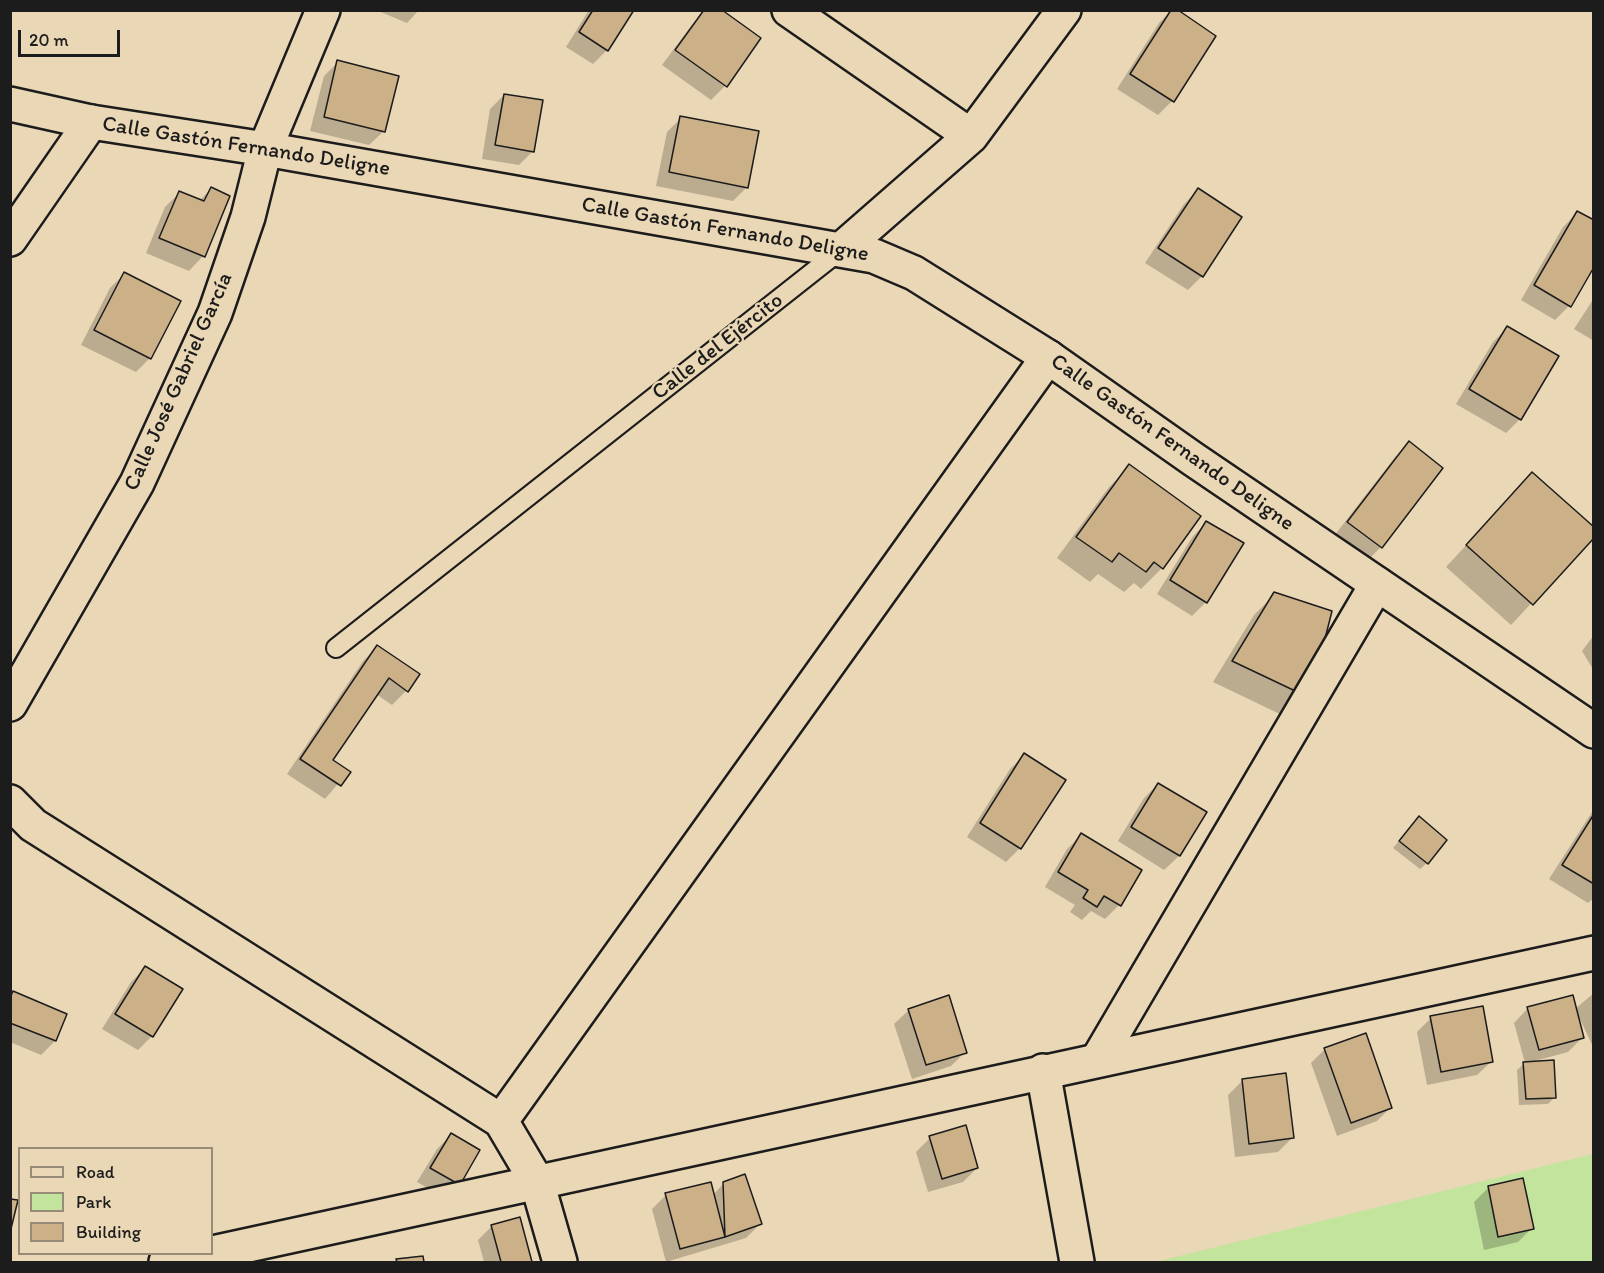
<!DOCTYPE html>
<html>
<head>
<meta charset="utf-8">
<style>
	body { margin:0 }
	#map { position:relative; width:1604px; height:1273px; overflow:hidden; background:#ead7b5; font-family:Itim,sans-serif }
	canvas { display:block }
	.frame { position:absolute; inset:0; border:12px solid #1c1c1c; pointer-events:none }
	.legend { position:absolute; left:18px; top:1147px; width:195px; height:108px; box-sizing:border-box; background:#ead7b5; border:2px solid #988c78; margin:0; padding:8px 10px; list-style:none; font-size:18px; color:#1c1c1c }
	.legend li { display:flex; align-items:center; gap:12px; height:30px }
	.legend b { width:30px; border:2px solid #988c78 }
	.scale { position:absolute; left:18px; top:30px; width:102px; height:27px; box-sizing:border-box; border:3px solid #1c1c1c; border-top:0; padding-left:8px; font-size:18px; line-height:21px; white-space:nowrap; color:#1c1c1c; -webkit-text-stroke:4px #ead7b5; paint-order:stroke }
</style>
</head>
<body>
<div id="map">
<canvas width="1604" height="1273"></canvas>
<div class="frame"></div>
<ul class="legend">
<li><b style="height:8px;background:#ead7b5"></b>Road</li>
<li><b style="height:16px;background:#c3e49d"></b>Park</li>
<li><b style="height:16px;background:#ccb188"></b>Building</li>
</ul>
<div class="scale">20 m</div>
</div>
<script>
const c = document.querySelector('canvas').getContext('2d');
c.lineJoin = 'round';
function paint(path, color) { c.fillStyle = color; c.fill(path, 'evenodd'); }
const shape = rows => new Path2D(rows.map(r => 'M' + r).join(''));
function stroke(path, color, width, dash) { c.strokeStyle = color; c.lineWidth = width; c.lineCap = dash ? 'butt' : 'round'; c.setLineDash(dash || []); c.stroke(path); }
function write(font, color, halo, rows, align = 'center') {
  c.font = font + ' Itim,sans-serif'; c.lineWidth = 4.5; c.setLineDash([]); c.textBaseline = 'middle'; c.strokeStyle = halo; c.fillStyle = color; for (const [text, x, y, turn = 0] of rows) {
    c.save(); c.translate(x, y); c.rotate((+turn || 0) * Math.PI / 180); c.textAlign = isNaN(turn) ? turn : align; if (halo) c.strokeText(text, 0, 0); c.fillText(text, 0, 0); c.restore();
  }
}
paint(shape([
	[1593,1154,1593,1262,1155,1262]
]), '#c3e49d');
paint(shape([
	[376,10,419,10,407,23],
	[589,10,632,10,607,50,593,64,566,47],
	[703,10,719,10,759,38,725,86,711,100,662,65],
	[1172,10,1214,36,1172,101,1158,115,1117,89,1159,23],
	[338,62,384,131,369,145,310,131,324,76],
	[504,95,533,151,519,165,482,159,490,109],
	[681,118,747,187,733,201,656,186,667,132],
	[211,189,228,196,203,256,189,271,146,253,165,207,179,193,199,201],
	[1198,190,1240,218,1202,276,1188,290,1145,263,1184,204],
	[1577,213,1569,306,1555,320,1521,300,1563,227],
	[124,274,150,358,136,372,81,345,110,288],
	[1594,298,1594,341,1574,329],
	[1507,328,1520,419,1506,433,1456,404,1493,342],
	[1409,443,1381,547,1367,561,1334,536,1395,457],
	[1130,466,1162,568,1141,589,1134,583,1124,592,1098,574,1090,582,1057,558,1109,487],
	[1532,474,1594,536,1511,625,1446,567],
	[1207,522,1206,602,1192,616,1157,594,1193,536],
	[1275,594,1331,612,1288,718,1213,682,1254,615],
	[1594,635,1594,671,1582,651],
	[377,647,406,691,392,705,376,694,331,760,348,772,325,799,287,774,363,661],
	[1024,755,1020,848,1006,862,967,837,1010,769],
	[1158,784,1205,813,1179,856,1164,870,1118,841,1144,798],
	[1594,809,1594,898,1588,903,1549,879],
	[1412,825,1427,863,1420,869,1393,848],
	[1081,835,1140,870,1119,905,1105,919,1091,911,1082,920,1070,912,1075,905,1045,887,1067,849],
	[145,968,152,1036,138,1050,102,1029,131,982],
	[14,993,65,1014,55,1041,41,1055,10,1042,10,996],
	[1594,993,1594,1049,1579,1017,1577,1018,1582,1038,1568,1052,1531,1062,1555,1097,1548,1104,1519,1105,1517,1070,1525,1063,1514,1023,1528,1008,1575,1009],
	[909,1010,965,1052,951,1066,912,1079,894,1024],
	[1431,1018,1492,1061,1477,1075,1427,1085,1417,1032],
	[1325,1049,1391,1107,1377,1121,1337,1136,1311,1063],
	[1242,1081,1292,1138,1278,1152,1235,1157,1228,1095],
	[451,1135,459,1184,445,1198,417,1182,437,1149],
	[930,1138,977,1168,963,1182,928,1192,916,1152],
	[724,1183,760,1224,746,1238,666,1262,652,1209,666,1195,713,1195],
	[1488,1188,1532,1228,1518,1242,1484,1250,1474,1202],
	[519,1219,531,1262,484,1262,478,1240,492,1226]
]), '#0003');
const building = shape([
	[593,10,634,10,608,51,579,32,593,10],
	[704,10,722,10,761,38,727,87,675,50,704,10],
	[1171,10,1178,10,1216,36,1174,102,1130,74,1171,10],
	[337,60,399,76,385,132,324,117,337,60],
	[504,94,543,100,534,152,495,145,504,94],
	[680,116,759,131,748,188,669,172,680,116],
	[211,187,230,196,205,257,159,238,179,191,204,201,211,187],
	[1198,188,1242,217,1203,277,1158,248,1198,188],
	[1577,211,1594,220,1594,267,1571,307,1534,285,1577,211],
	[124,272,181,301,151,359,94,330,124,272],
	[1507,326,1559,356,1521,420,1469,389,1507,326],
	[1409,441,1443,468,1382,548,1347,522,1409,441],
	[1129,464,1201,516,1163,569,1154,562,1146,572,1119,553,1112,562,1076,537,1129,464],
	[1532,472,1594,527,1594,538,1533,605,1466,545,1532,472],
	[1206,521,1244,543,1207,603,1170,580,1206,521],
	[1274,592,1332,611,1310,698,1232,661,1274,592],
	[377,645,420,674,408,692,389,678,333,760,351,772,341,786,300,759,377,645],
	[1024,753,1066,780,1021,849,980,823,1024,753],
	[1158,783,1207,812,1180,856,1131,827,1158,783],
	[1594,814,1594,884,1562,865,1594,814],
	[1419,816,1447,840,1428,864,1399,841,1419,816],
	[1081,833,1142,870,1121,906,1104,896,1097,907,1083,898,1088,890,1058,872,1081,833],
	[145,966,183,989,153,1037,115,1014,145,966],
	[13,991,67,1014,56,1041,10,1023,10,998,13,991],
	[949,995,967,1053,926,1065,908,1009,949,995],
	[1573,995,1584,1038,1539,1050,1527,1007,1573,995],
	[1483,1006,1493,1062,1441,1072,1430,1016,1483,1006],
	[1366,1033,1392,1108,1351,1123,1324,1048,1366,1033],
	[1554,1060,1556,1098,1526,1099,1523,1062,1554,1060],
	[1286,1073,1294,1138,1249,1144,1242,1079,1286,1073],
	[966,1125,978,1168,942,1179,929,1136,966,1125],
	[451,1133,480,1150,460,1185,430,1168,451,1133],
	[745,1174,762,1224,725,1237,723,1182,745,1174],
	[1523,1178,1534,1229,1498,1237,1488,1186,1523,1178],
	[711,1182,725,1237,680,1249,665,1193,711,1182],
	[10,1199,18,1200,10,1233,10,1199],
	[520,1217,532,1262,501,1262,491,1225,520,1217],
	[423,1256,424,1262,397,1262,396,1259,423,1256]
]);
paint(building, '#ccb188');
stroke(building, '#1c1c1c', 1.5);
const service = shape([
	[336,648,842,249]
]);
const minor = shape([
	[789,10,971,136],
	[10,239,91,122],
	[843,248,971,136,1064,10],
	[10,802,33,825,501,1121],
	[1098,1059,1377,584],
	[1043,1071,1077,1262],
	[560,1262,537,1182,501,1121,1048,357]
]);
const tertiary = shape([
	[10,104,91,122,265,149,874,256,914,273,1048,357,1193,459,1594,731],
	[10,704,137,483,215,313,248,217,265,149,323,10],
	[212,1253,1594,953],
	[166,1262,208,1254]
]);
stroke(service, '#1c1c1c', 22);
stroke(minor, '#1c1c1c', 38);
stroke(tertiary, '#1c1c1c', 38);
stroke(service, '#ead7b5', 18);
stroke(minor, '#ead7b5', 33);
stroke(tertiary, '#ead7b5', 33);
write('22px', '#1c1c1c', '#ead7b5', [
	["Calle Gastón Fernando Deligne",246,147,9],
	["Calle Gastón Fernando Deligne",725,230,10],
	["Calle del Ejército",718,347,-38],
	["Calle José Gabriel García",179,382,-66],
	["Calle Gastón Fernando Deligne",1172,443,35]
]);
</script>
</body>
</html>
